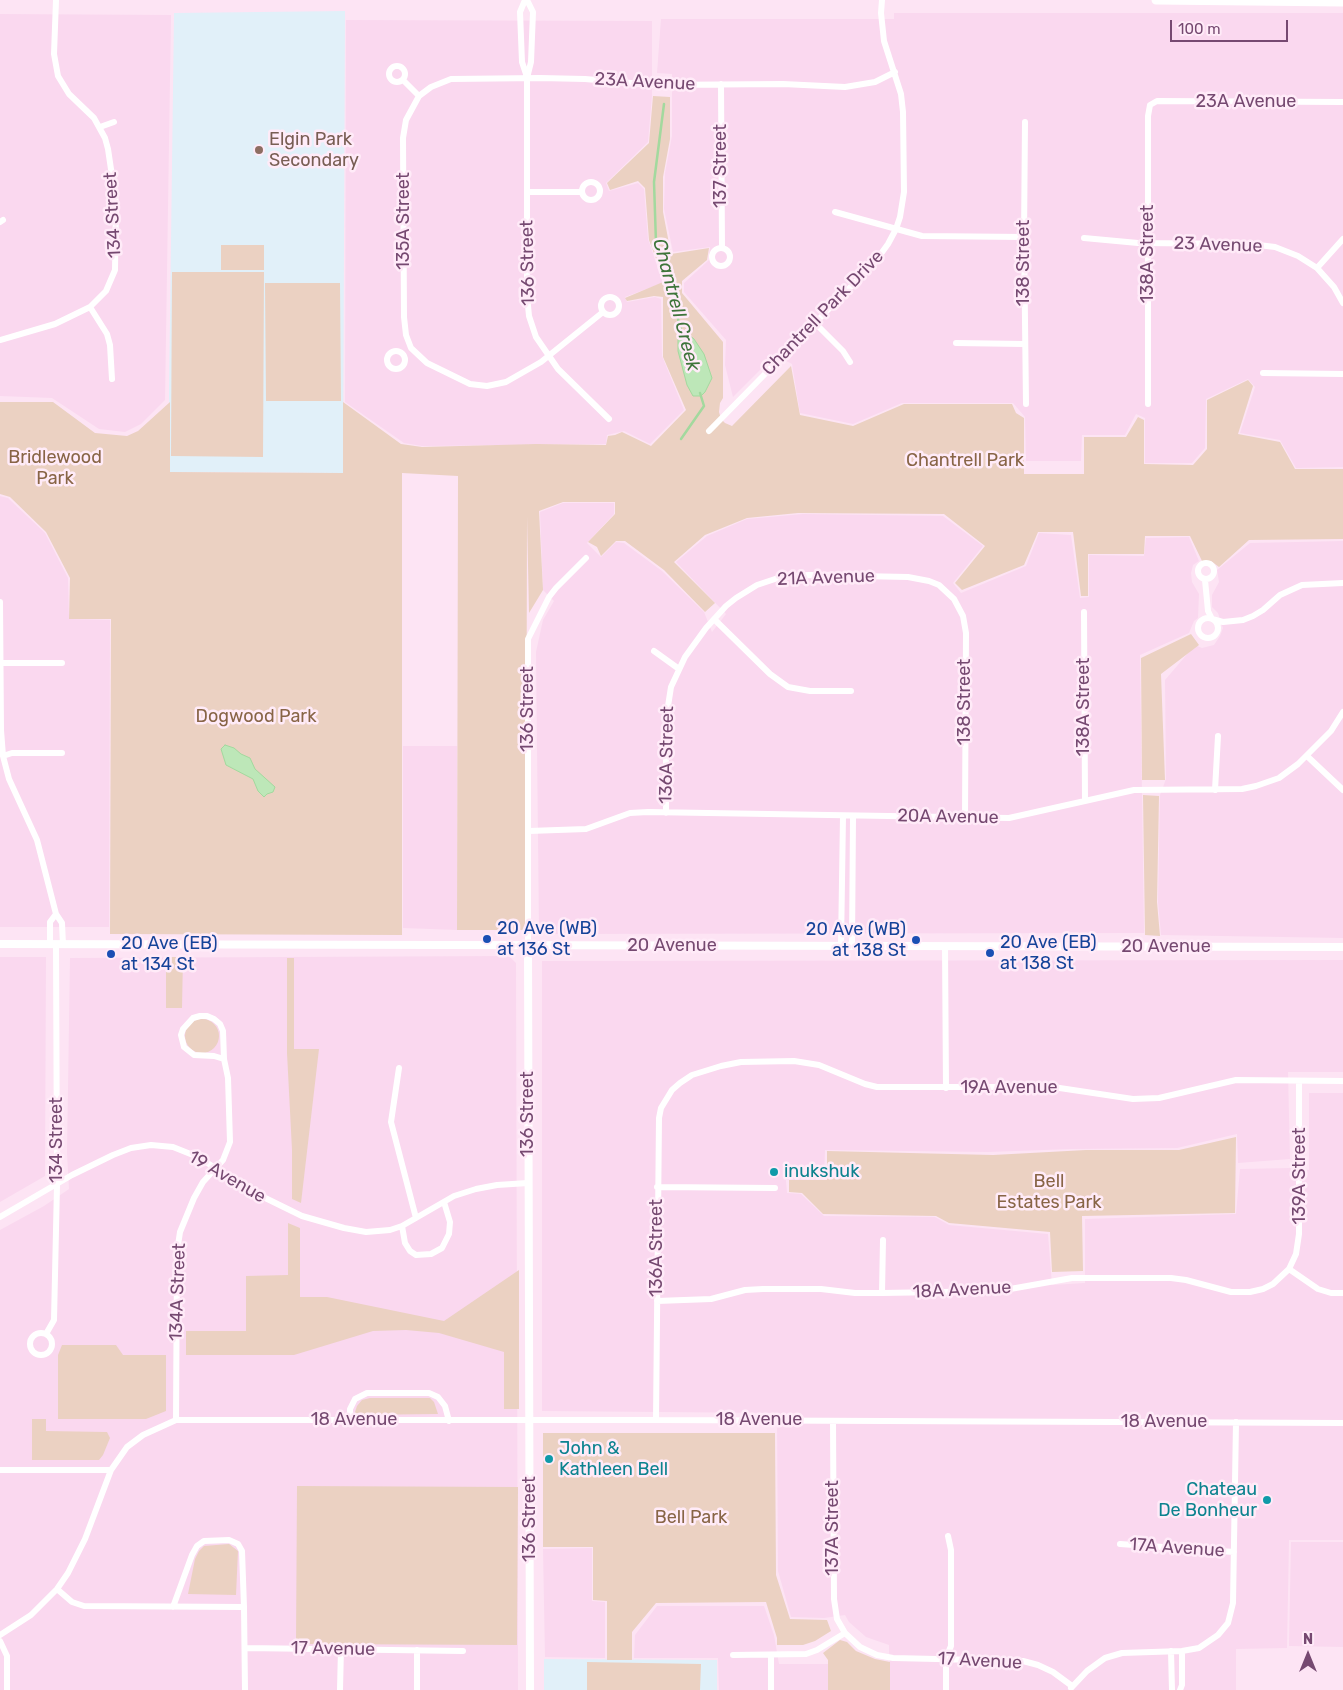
<!DOCTYPE html>
<html>
<head>
<meta charset="utf-8">
<style>
	body { margin:0 }
	#map { position:relative; width:1343px; height:1690px; overflow:hidden; background:#fde4f4; font-family:Rubik,sans-serif }
	canvas { display:block }
	.north { position:absolute; left:1283px; top:1630px; width:50px; height:50px; -webkit-text-stroke:4px #ffebf8; paint-order:stroke; rotate:0deg; font-size:14px; font-weight:700; line-height:20px; text-align:center; color:#764971 }
	.north::after { content:''; display:block; margin:auto; width:18px; height:22px; background:#764971; clip-path:polygon(50% 0,100% 100%,50% 72%,0 100%) }
	.scale { position:absolute; left:1170px; top:20px; width:118px; height:22px; box-sizing:border-box; border:2px solid #764971; border-top:0; padding-left:6px; font-size:15px; line-height:18px; white-space:nowrap; color:#764971; -webkit-text-stroke:4px #ffebf8; paint-order:stroke }
</style>
</head>
<body>
<div id="map">
<canvas width="1343" height="1690"></canvas>
<div class="north">N</div>
<div class="scale">100 m</div>
</div>
<script>
const c = document.querySelector('canvas').getContext('2d');
c.lineJoin = 'round';
function paint(path, color) { c.fillStyle = color; c.fill(path, 'evenodd'); }
const shape = rows => new Path2D(rows.map(r => 'M' + r).join(''));
function stroke(path, color, width, dash) { c.strokeStyle = color; c.lineWidth = width; c.lineCap = dash ? 'butt' : 'round'; c.setLineDash(dash || []); c.stroke(path); }
function write(font, color, halo, rows, align = 'center') {
  c.font = font + ' Rubik,sans-serif'; c.lineWidth = 5; c.setLineDash([]); c.textBaseline = 'middle'; c.strokeStyle = halo; c.fillStyle = color; for (const [text, x, y, turn = 0] of rows) {
    c.save(); c.translate(x, y); c.rotate((+turn || 0) * Math.PI / 180); c.textAlign = isNaN(turn) ? turn : align; if (halo) c.strokeText(text, 0, 0); c.fillText(text, 0, 0); c.restore();
  }
}
paint(shape([
	[894,13,1343,13,1343,467,1296,468,1280,440,1240,433,1255,387,1248,379,1206,399,1205,448,1192,463,1145,463,1145,418,1136,414,1125,435,1082,435,1081,461,1026,461,1025,417,1013,403,902,403,853,424,800,413,792,364,775,355,733,397,725,365,726,340,684,292,684,283,709,260,710,247,673,252,664,209,665,173,672,136,672,74,657,73,661,19,894,19],
	[0,14,171,15,165,400,141,424,125,432,99,429,52,398,0,396],
	[346,20,652,21,652,96,648,142,606,183,609,191,638,183,644,189,648,239,663,283,625,297,627,302,655,297,661,299,662,356,684,410,650,444,624,431,607,435,606,444,422,446,404,443,345,402],
	[0,496,8,498,45,533,68,578,69,619,110,620,109,927,0,927],
	[563,503,614,503,614,514,587,543,601,557,616,542,624,543,662,571,704,612,712,632,726,614,676,562,707,536,747,519,803,514,943,516,983,546,953,583,961,593,1026,566,1039,533,1071,535,1080,598,1089,597,1089,555,1144,556,1146,538,1189,537,1199,561,1193,565,1191,573,1192,582,1199,594,1198,618,1194,621,1189,633,1140,655,1144,933,544,934,539,930,536,652,543,620,554,601,543,590,540,512],
	[1343,541,1343,938,1161,935,1158,902,1160,795,1166,779,1165,680,1195,645,1202,648,1214,645,1220,636,1223,628,1218,613,1212,607,1212,595,1219,582,1217,570,1250,543],
	[403,746,457,746,457,930,403,928],
	[509,956,516,963,518,1690,0,1690,0,1230,44,1206,69,1189,67,1153,70,958],
	[0,957,46,957,45,1176,0,1202],
	[1343,960,1343,1072,1288,1072,1290,1159,1238,1163,1237,1134,1177,1148,1072,1149,988,1152,825,1150,824,1179,786,1180,787,1193,801,1194,824,1216,935,1217,949,1225,1048,1234,1052,1285,1085,1283,1085,1219,1236,1214,1240,1169,1290,1168,1309,1170,1309,1093,1343,1093,1343,1540,1289,1540,1287,1648,1236,1649,1236,1690,890,1690,889,1645,866,1637,849,1622,845,1615,824,1618,791,1617,778,1571,777,1413,542,1411,542,961],
	[1291,1542,1343,1542,1343,1647,1289,1646],
	[592,1548,592,1601,605,1602,605,1658,545,1657,543,1549],
	[657,1606,764,1606,774,1635,779,1664,828,1664,828,1690,719,1690,718,1658,634,1658,635,1635]
]), '#fad8ef');
paint(shape([
	[345,11,343,473,170,472,169,394,174,13],
	[544,1659,717,1660,717,1690,544,1690]
]), '#e1f0f9');
paint(shape([
	[653,96,670,97,670,139,663,177,663,212,671,254,709,248,707,260,682,281,682,293,723,342,723,398,720,403,719,412,721,419,725,423,732,426,791,366,800,415,853,426,904,404,1012,404,1016,413,1024,418,1024,474,1084,474,1084,437,1126,437,1138,417,1144,420,1144,464,1193,465,1207,449,1207,400,1248,380,1253,386,1238,434,1280,442,1295,469,1343,469,1343,539,1249,540,1219,567,1211,561,1202,561,1190,536,1145,536,1144,554,1088,554,1088,596,1081,596,1073,532,1038,532,1024,565,962,590,955,583,985,546,944,514,798,513,747,518,705,535,674,562,715,603,705,612,664,570,625,541,616,541,601,556,597,547,588,542,615,514,615,502,563,502,539,511,543,590,529,613,527,516,526,930,457,930,458,476,402,473,402,935,110,934,111,619,69,619,70,578,46,532,10,497,0,494,0,402,53,402,95,433,127,436,138,431,170,402,170,472,343,473,343,402,401,444,422,447,536,444,606,445,608,436,615,435,622,432,651,446,686,410,663,357,663,297,654,296,627,301,625,298,663,282,663,277,649,240,645,188,638,181,610,190,607,183,649,143],
	[221,245,264,245,264,270,221,270],
	[172,272,264,272,263,457,171,456],
	[265,283,340,283,341,401,266,401],
	[1191,634,1199,645,1161,674,1165,780,1142,780,1141,658],
	[1143,795,1159,796,1157,902,1160,936,1145,935],
	[166,957,183,957,182,1008,166,1008],
	[287,958,294,958,294,1049,319,1049,301,1203,292,1199,292,1150,287,1053],
	'185 1036a17 17 0 1 1 34 0a17 17 0 1 1-34 0Z',
	[1236,1137,1235,1213,1082,1216,1083,1271,1052,1272,1050,1232,949,1223,936,1216,823,1214,802,1193,789,1192,789,1180,827,1180,827,1151,993,1155,1086,1150,1179,1150],
	[288,1223,300,1228,300,1297,327,1297,444,1321,519,1270,519,1409,504,1409,504,1352,439,1333,406,1330,373,1331,294,1355,186,1355,186,1331,246,1331,246,1276,288,1275],
	[62,1345,116,1345,123,1355,166,1355,166,1411,146,1419,58,1419,58,1355],
	[370,1398,430,1398,434,1402,438,1414,354,1415,357,1406,362,1400],
	[32,1419,46,1419,46,1431,107,1432,110,1438,103,1455,99,1460,32,1460],
	[543,1433,775,1433,776,1575,790,1619,827,1620,831,1631,815,1641,803,1645,777,1645,777,1638,766,1602,656,1603,632,1632,632,1660,607,1660,607,1601,593,1600,593,1547,543,1547],
	[297,1486,518,1487,517,1645,296,1644],
	[229,1544,238,1551,236,1595,188,1594,195,1559,199,1551,204,1546],
	[840,1640,847,1642,856,1651,875,1659,890,1662,890,1690,828,1690,828,1660,823,1653],
	[587,1662,701,1664,700,1690,587,1690]
]), '#ebd1c2');
const water = shape([
	[681,329,694,339,704,354,712,378,705,392,701,396,693,396,687,385,678,351,678,339,681,329],
	[225,745,234,748,241,754,250,758,255,769,275,787,273,792,267,794,264,797,258,791,253,779,226,765,221,749,225,745]
]);
paint(water, '#bde7b8');
stroke(water, '#a3d99e', 1);
stroke(shape([
	[664,104,654,182,656,243,665,270,681,330],
	[681,439,704,406,700,393]
]), '#a3d99e', 2.5);
stroke(shape([
	[525,0,520,12,522,62,527,77],
	[527,0,533,12,531,62,527,78,527,295,529,316,536,337,558,369,609,419],
	'389 74a8 8 0 1 1 16 0a8 8 0 1 1-16 0Z',
	[403,80,419,96],
	[721,84,722,248],
	[1025,122,1024,237,1026,404],
	[100,127,114,122],
	'582 191a9 9 0 1 1 18 0a9 9 0 1 1-18 0Z',
	[527,192,582,192],
	[835,212,922,236,1024,237],
	[0,222,3,220],
	[1084,238,1138,243,1250,244,1275,247,1298,256,1317,268,1334,287,1343,303],
	'712 257a9 9 0 1 1 18 0a9 9 0 1 1-18 0Z',
	[1317,268,1343,239],
	'601 306a9 9 0 1 1 18 0a9 9 0 1 1-18 0Z',
	[90,307,107,334,110,345,112,379],
	[603,312,541,362,506,382,487,386,470,384,427,363,411,348,406,335,404,317,403,138,406,120,419,96,431,87,451,79,540,78,585,79,654,85,783,84,845,87,875,82,895,72],
	[815,323,843,351,850,362],
	[0,340,55,324,90,307,106,291,115,270,116,203,108,149,105,138,94,118,69,94,58,76,54,54,56,0],
	[956,343,1024,344],
	'387 360a9 9 0 1 1 18 0a9 9 0 1 1-18 0Z',
	[1263,373,1343,374],
	[1148,404,1148,116,1150,105,1157,101,1343,102],
	[709,431,875,262,888,244,896,229,900,217,904,192,903,112,901,94,884,41,881,13,882,0],
	'1198 571a8 8 0 1 1 16 0a8 8 0 1 1-16 0Z',
	[1205,580,1208,611,1212,619,1223,622,1243,620,1253,616,1263,610,1280,595,1302,585,1343,583],
	[0,602,1,730,3,756,9,779,37,840,56,914,62,923,63,945],
	[1084,612,1085,801],
	'1198 628a10 10 0 1 1 20 0a10 10 0 1 1-20 0Z',
	[714,619,770,674,788,687,810,691,851,691],
	[654,651,679,669],
	[1,663,62,663],
	[3,756,12,753,62,753],
	[1307,756,1343,790],
	[1215,790,1218,736],
	[666,813,666,719,671,687,685,657,706,628,726,606,736,598,757,585,781,577,809,575,908,577,929,581,939,585,954,599,963,616,966,633,965,818],
	[529,831,586,829,630,813,648,812,1009,818,1134,790,1242,789,1256,786,1279,778,1298,764,1331,731,1343,712],
	[50,945,50,922,56,914],
	[528,945,528,639,549,597,556,588,586,558],
	[841,946,843,816],
	[852,946,853,817],
	[945,946,946,1088],
	[200,1016,207,1016,214,1019,220,1024,223,1031,224,1059,214,1056,194,1055,184,1047,181,1035,183,1029,193,1018,200,1016],
	[399,1068,391,1122,416,1218],
	[657,1187,775,1188],
	[0,1217,72,1175,113,1155,131,1148,151,1145,173,1147,198,1157,253,1192,302,1216,344,1228,366,1232,390,1230,402,1226,454,1196,476,1189,497,1185,528,1183],
	[402,1226,405,1243,410,1251,416,1255,431,1254,442,1248,449,1234,450,1222,444,1202],
	[1289,1269,1318,1289,1331,1293,1343,1293],
	[882,1293,883,1240],
	[657,1301,711,1299,745,1290,763,1289,821,1289,855,1293,882,1293,999,1291,1072,1278,1171,1278,1186,1280,1231,1292,1250,1292,1263,1289,1273,1284,1289,1269,1296,1254,1299,1234,1299,1081],
	'30 1344a11 11 0 1 1 22 0a11 11 0 1 1-22 0Z',
	[46,1334,54,1320,57,1185,56,945],
	[176,1420,177,1252,180,1232,194,1198,203,1182,223,1160,230,1142,228,1078,224,1059],
	[350,1420,350,1409,355,1399,367,1393,429,1393,438,1397,445,1406,449,1421],
	[656,1420,659,1118,661,1108,672,1090,680,1083,692,1075,721,1066,741,1062,794,1061,819,1065,865,1084,877,1087,1053,1087,1133,1099,1159,1098,1236,1080,1343,1081],
	[833,1421,834,1599,837,1619,845,1633,860,1647,877,1655,893,1658,1023,1661,1038,1665,1053,1672,1072,1686],
	[0,1470,111,1470],
	[1120,1544,1234,1552],
	[57,1589,72,1602,84,1606,244,1607,245,1690],
	[173,1607,192,1555,197,1546,204,1541,229,1540,238,1544,242,1551,244,1607],
	[0,1635,31,1615,57,1589,68,1573,85,1539,111,1470,127,1447,143,1435,176,1420,656,1420,1343,1423],
	[0,1641,7,1656,7,1690],
	[245,1648,463,1651],
	[1171,1651,1172,1690],
	[733,1655,806,1654,817,1650,845,1633],
	[1071,1688,1087,1671,1105,1658,1122,1653,1182,1651,1199,1648,1218,1635,1228,1623,1233,1603,1236,1422],
	[340,1690,341,1648],
	[417,1690,417,1650],
	[771,1690,771,1655],
	[946,1690,946,1658,951,1646,951,1550,948,1536],
	[1180,1690,1182,1685,1182,1651]
]), '#fff', 6);
stroke(shape([
	[0,944,1343,947],
	[528,945,530,1690]
]), '#fff', 8);
stroke(shape([
	[1156,0,1343,2]
]), '#fff', 9);
for (const [x, y, r, color] of [
	[259,150,5,"#8d6e63"],
	[487,939,5,"#1a4fb4"],
	[916,940,5,"#1a4fb4"],
	[990,953,5,"#1a4fb4"],
	[111,954,5,"#1a4fb4"],
	[774,1172,5,"#0f9aa8"],
	[549,1459,5,"#0f9aa8"],
	[1267,1500,5,"#0f9aa8"]
]) { const dot = new Path2D(); dot.arc(x, y, r, 0, 2 * Math.PI); c.fillStyle = color; c.fill(dot); stroke(dot, '#ffebf8', 2); }
write('18px', '#764971', '#ffebf8', [
	["23A Avenue",645,82,3],
	["23A Avenue",1246,102],
	["137 Street",721,166,-90],
	["134 Street",113,215,-93],
	["135A Street",404,221,-90],
	["23 Avenue",1218,245,2],
	["138A Street",1148,254,-90],
	["136 Street",528,263,-91],
	["138 Street",1024,263,-90],
	["Chantrell Park Drive",823,313,-46],
	["21A Avenue",826,578,-2],
	["138 Street",965,702,-90],
	["138A Street",1084,707,-90],
	["136 Street",528,709,-90],
	["136A Street",667,755,-89],
	["20A Avenue",948,817,1],
	["20 Avenue",672,946],
	["20 Avenue",1166,947],
	["19A Avenue",1009,1088],
	["136 Street",528,1114,-90],
	["134 Street",57,1140,-90],
	["139A Street",1300,1176,-90],
	["19 Avenue",227,1177,30],
	["136A Street",657,1248,-90],
	["18A Avenue",962,1290,-3],
	["134A Street",178,1292,-88],
	["18 Avenue",354,1420],
	["18 Avenue",759,1420],
	["18 Avenue",1164,1422],
	["136 Street",530,1519,-90],
	["137A Street",833,1528,-90],
	["17A Avenue",1177,1548,4],
	["17 Avenue",333,1649,1],
	["17 Avenue",980,1661,3]
]);
write('18px', '#785e54', '#ffebf8', [
	["Elgin Park",269,140],
	["Secondary",269,161]
], 'left');
write('18px', '#886546', '#ffebf8', [
	["Bridlewood",55,458],
	["Park",55,479],
	["Chantrell Park",965,461],
	["Dogwood Park",256,717],
	["Bell",1049,1182],
	["Estates Park",1049,1203],
	["Bell Park",691,1518]
]);
write('18px', '#164399', '#ffebf8', [
	["20 Ave (WB)",497,929],
	["at 136 St",497,950],
	["20 Ave (WB)",906,930,"right"],
	["at 138 St",906,951,"right"],
	["20 Ave (EB)",1000,943],
	["at 138 St",1000,964],
	["20 Ave (EB)",121,944],
	["at 134 St",121,965]
], 'left');
write('18px', '#0d838f', '#ffebf8', [
	["inukshuk",784,1172],
	["John &",559,1449],
	["Kathleen Bell",559,1470],
	["Chateau",1257,1490,"right"],
	["De Bonheur",1257,1511,"right"]
], 'left');
write('italic 19px', '#3e753a', '#ffebf8', [
	["Chantrell Creek",676,305,75]
]);
</script>
</body>
</html>
